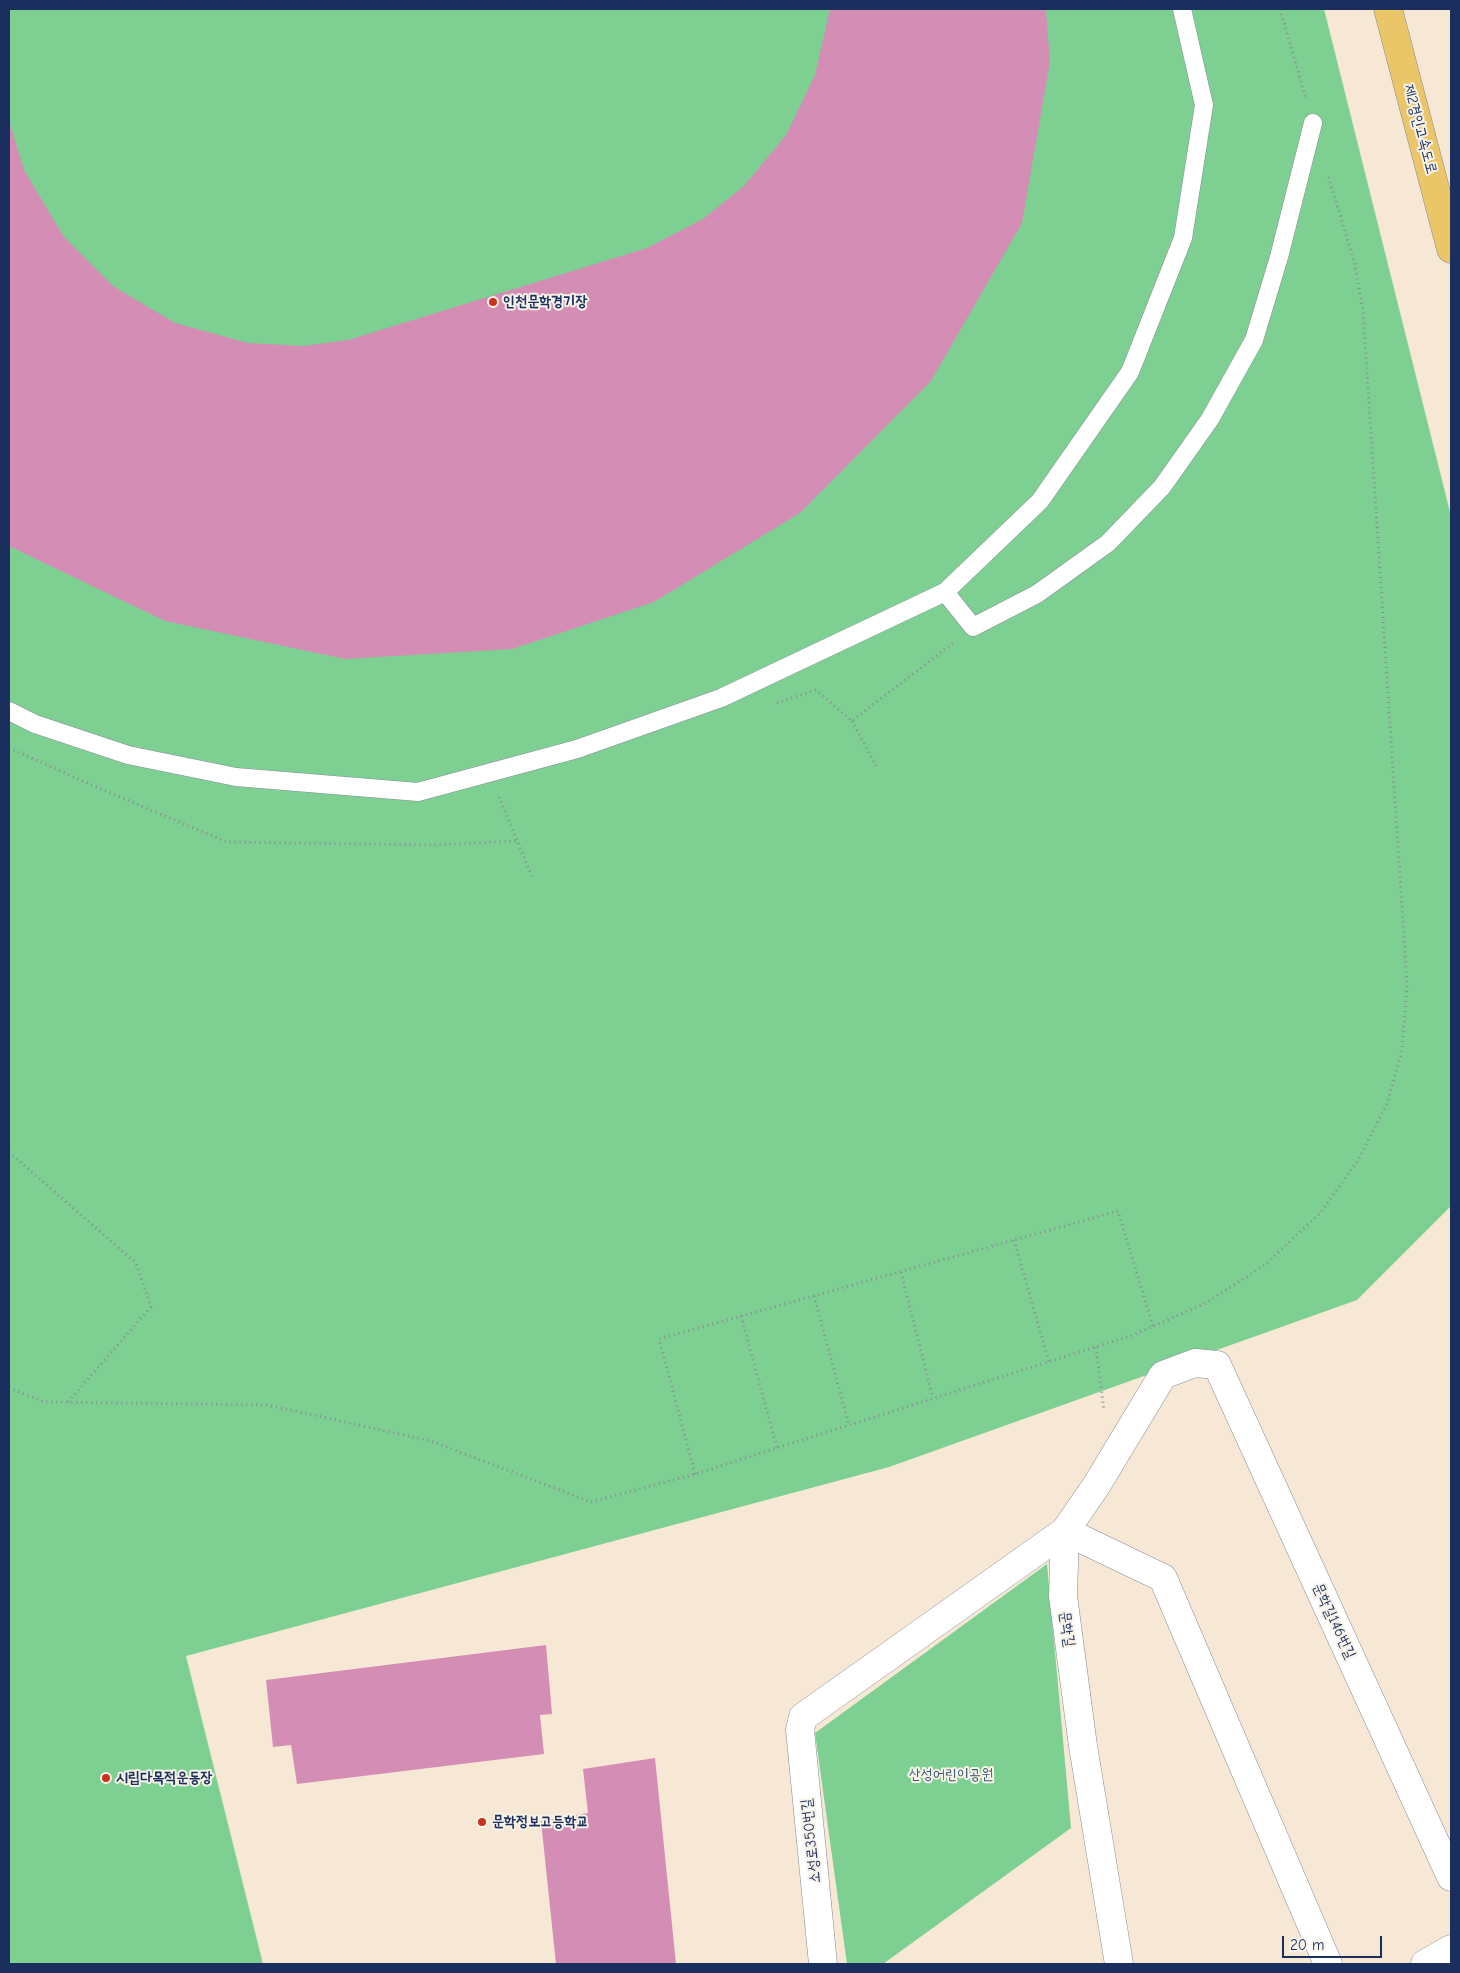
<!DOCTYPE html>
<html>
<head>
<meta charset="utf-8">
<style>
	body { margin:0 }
	#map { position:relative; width:1460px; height:1973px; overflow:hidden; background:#f6e8d5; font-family:"Comic Neue",sans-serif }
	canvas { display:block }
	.frame { position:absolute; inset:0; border:10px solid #1b2f5e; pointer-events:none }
	.scale { position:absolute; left:1282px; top:1936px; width:100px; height:22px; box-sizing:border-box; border:2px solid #1b2f5e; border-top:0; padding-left:6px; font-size:15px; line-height:18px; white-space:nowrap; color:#1b2f5e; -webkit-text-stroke:4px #f7f3e8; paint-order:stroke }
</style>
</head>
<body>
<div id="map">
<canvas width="1460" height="1973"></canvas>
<div class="frame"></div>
<div class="scale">20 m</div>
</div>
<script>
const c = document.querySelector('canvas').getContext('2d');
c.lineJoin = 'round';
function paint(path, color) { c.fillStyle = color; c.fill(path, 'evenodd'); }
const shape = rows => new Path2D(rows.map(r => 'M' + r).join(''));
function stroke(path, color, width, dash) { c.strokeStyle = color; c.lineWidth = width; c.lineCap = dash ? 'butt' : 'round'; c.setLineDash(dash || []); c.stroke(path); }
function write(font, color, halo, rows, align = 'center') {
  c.font = font + ' "Comic Neue","Poor Story",sans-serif'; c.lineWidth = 4; c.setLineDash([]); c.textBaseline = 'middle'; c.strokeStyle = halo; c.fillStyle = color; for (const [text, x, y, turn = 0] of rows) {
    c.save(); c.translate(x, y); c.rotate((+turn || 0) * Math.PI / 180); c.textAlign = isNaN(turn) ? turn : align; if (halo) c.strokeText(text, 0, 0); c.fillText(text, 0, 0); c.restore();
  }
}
paint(shape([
	[9,9,1324,9,1451,516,1451,1206,1357,1300,889,1467,186,1656,263,1964,9,1964],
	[1047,1564,1071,1828,883,1964,847,1964,815,1733]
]), '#7ed092');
paint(shape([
	[830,9,1046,9,1050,62,1022,223,931,381,800,513,654,602,512,649,345,659,165,621,9,546,9,121,24,170,64,237,113,286,175,323,248,343,303,346,348,340,647,248,703,219,744,186,786,135,815,75],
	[546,1645,552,1714,540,1715,544,1754,297,1784,291,1745,273,1747,266,1680],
	[655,1758,676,1964,556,1964,541,1821,588,1813,583,1769]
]), '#d48eb5');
const lane = shape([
	[945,592,973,627,1037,594,1108,543,1162,487,1210,419,1254,340,1279,257,1313,123],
	[9,711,35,724,128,755,236,777,418,792,577,749,721,698,945,592,1040,501,1130,372,1183,238,1204,105,1182,9]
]);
const street = shape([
	[1065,1531,1163,1578,1328,1964],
	[823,1964,800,1730,803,1717,1065,1531],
	[1119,1964,1083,1746,1063,1596,1065,1531,1096,1486,1163,1375,1195,1363,1217,1365,1451,1877],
	[1425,1964,1451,1949]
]);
const highway = shape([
	[1388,9,1451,249]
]);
stroke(lane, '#888c9a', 19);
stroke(street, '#888c9a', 29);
stroke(highway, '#888c9a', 29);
stroke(shape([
	[1280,9,1306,99],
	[777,703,816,690,852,721,953,643],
	[852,721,876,766],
	[9,748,94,786,227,842,430,845,518,841],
	[499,797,533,879],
	[9,1152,136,1263,151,1307,68,1402],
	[1014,1240,1049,1362],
	[901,1272,933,1398],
	[814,1296,849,1425],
	[741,1316,777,1448],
	[1096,1347,1104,1411],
	[9,1388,44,1402,268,1405,431,1441,591,1502,695,1474,1133,1335,1206,1303,1266,1264,1321,1212,1357,1162,1387,1104,1402,1050,1407,985,1363,311,1355,265,1328,175],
	[695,1474,659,1339,1118,1211,1153,1326]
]), '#888c9a', 3, [1, 4]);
stroke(lane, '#fff', 18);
stroke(street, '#fff', 28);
stroke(highway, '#ebc669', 28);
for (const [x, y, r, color] of [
	[493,302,5,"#c8321e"],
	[106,1778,5,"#c8321e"],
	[482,1822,5,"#c8321e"]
]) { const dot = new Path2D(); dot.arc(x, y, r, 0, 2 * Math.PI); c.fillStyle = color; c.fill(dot); stroke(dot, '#f7f3e8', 2); }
write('15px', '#1b2f5e', '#f7f3e8', [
	["제2경인고속도로",1420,129,75],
	["문학길146번길",1334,1621,65],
	["문학길",1067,1629,82],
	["소성로350번길",811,1841,-96]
]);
write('bold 15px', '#1b2f5e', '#f7f3e8', [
	["인천문학경기장",503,302],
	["시립다목적운동장",116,1778],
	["문학정보고등학교",492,1822]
], 'left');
write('15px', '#34576b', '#f7f3e8', [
	["산성어린이공원",951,1775]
]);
</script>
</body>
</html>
